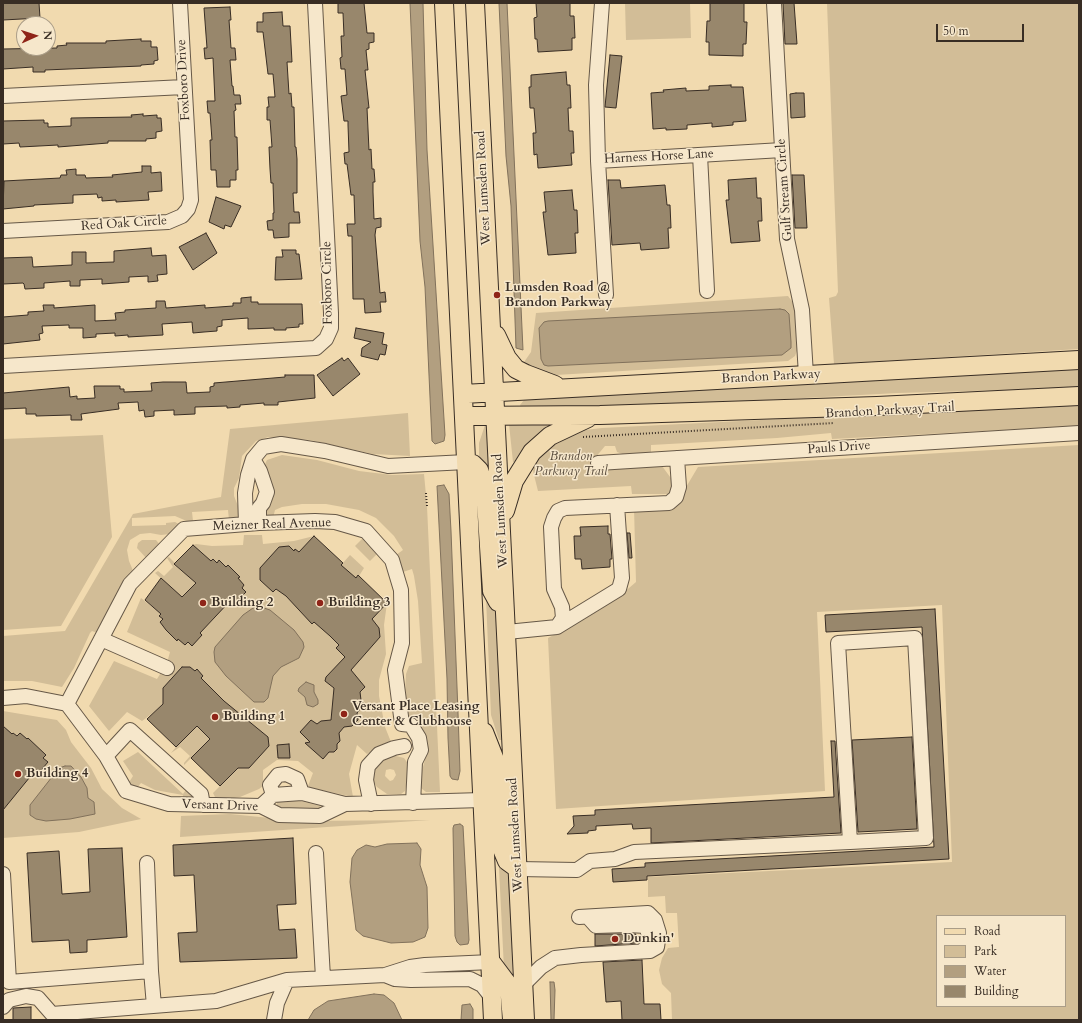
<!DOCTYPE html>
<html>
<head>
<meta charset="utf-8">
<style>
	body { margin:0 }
	#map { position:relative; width:1082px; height:1023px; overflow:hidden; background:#f1daaf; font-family:Cardo,serif }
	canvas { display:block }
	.frame { position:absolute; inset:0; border:4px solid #382d24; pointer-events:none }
	.legend { position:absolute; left:936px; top:915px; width:130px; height:92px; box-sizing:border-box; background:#f6e7cb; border:1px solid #aa9d88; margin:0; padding:5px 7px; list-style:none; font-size:12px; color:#382d24 }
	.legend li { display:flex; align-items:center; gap:8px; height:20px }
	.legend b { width:20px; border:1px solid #aa9d88 }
	.north { position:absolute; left:16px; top:16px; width:40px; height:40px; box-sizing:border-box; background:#f6e7cb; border:1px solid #aa9d88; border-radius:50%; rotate:87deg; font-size:11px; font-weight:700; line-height:16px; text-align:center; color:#382d24 }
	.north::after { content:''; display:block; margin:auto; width:14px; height:18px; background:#8f2418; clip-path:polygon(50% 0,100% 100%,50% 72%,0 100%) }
	.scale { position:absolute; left:936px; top:24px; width:88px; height:18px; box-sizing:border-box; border:2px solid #382d24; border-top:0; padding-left:5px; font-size:12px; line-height:14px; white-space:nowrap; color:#382d24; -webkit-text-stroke:3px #f6e7cb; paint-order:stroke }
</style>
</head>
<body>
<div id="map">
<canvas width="1082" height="1023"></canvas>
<div class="frame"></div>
<ul class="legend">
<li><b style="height:5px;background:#f1daaf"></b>Road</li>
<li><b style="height:11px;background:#d2bd97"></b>Park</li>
<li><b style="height:11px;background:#b29f80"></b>Water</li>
<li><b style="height:11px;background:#98876c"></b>Building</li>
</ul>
<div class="north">N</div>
<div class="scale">50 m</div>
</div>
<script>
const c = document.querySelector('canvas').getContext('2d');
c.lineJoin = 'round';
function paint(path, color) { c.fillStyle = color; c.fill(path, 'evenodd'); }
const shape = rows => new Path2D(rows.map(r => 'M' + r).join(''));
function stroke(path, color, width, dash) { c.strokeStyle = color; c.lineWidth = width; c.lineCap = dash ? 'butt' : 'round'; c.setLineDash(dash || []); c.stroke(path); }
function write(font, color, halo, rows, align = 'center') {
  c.font = font + ' Cardo,serif'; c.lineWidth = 3; c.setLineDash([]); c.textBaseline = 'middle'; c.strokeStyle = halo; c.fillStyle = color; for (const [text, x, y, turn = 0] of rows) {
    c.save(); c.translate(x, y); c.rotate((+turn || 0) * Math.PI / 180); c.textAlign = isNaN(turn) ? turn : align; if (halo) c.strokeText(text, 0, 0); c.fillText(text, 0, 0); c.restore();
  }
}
paint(shape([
	[625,3,690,3,691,38,626,40],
	[827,3,1079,3,1079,349,834,364,829,298,836,296,838,292],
	[788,296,797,308,798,348,795,356,788,361,556,375,536,373,522,365,531,352,536,313],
	[1079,368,1079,388,898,393,617,408,522,409,520,405,524,400],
	[1079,404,1079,426,832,439,831,433,777,438,651,445,651,453,625,455,617,452,615,446,605,446,595,458,596,469,662,466,673,481,673,488,668,494,632,494,631,486,538,491,533,471,535,461,553,445,559,443,576,431,602,428],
	[408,413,410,456,373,454,310,440,268,437,256,441,242,456,239,478,234,488,234,496,242,516,238,520,229,520,228,510,192,512,193,521,189,522,175,516,132,518,132,526,166,525,166,523,175,522,181,525,170,534,161,535,150,533,140,534,130,540,127,550,129,561,134,573,100,634,92,631,90,633,74,668,62,687,32,681,3,681,3,636,65,631,133,514,221,497,230,429],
	[557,422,526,446,514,462,513,462,509,424],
	[485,425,488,426,492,502,479,462,479,443],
	[103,435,112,537,61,626,3,630,3,439],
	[1079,445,1079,1020,672,1020,671,993,662,984,659,970,662,958,668,948,679,947,677,913,666,913,665,896,648,897,648,877,952,862,942,605,817,612,825,791,556,809,548,638,584,619,622,594,636,582,634,508,676,504,698,467],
	[937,916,1065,916,1065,1006,937,1006],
	[282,455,317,460,359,471,392,475,424,474,427,506,440,792,426,792,421,788,419,781,425,760,426,747,421,732,409,717,405,694,406,674,409,666,422,663,418,601,414,576,412,569,403,572,396,557,396,555,403,550,394,536,376,518,359,510,326,504,302,504,282,507,275,510,273,518,265,519,264,466,267,460],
	[244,535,262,535,263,544,294,541,314,536,305,546,334,573,350,555,364,568,359,576,358,576,349,585,378,612,387,603,384,625,386,654,379,680,379,696,385,727,391,742,374,749,367,754,357,745,349,774,353,797,321,790,314,791,308,786,313,773,298,761,277,760,263,770,263,786,259,789,240,797,217,801,213,793,229,777,191,758,184,765,184,763,190,756,180,747,171,753,176,747,165,718,157,710,142,721,127,712,109,731,89,706,114,661,157,679,167,663,170,652,127,632,141,598,155,609,170,587,155,573,158,571,164,576,173,567,167,558,169,557,175,563,174,565,184,573,192,564,193,545,196,544,212,546,243,545],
	[363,538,378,553,370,561,355,546],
	[142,540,156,540,160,545,147,559,137,548,138,543],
	[486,598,490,598,498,618,503,740,499,740,491,715],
	[3,711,57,720,66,730,71,742,91,768,102,789,122,808,141,819,79,832,3,838],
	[138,752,183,794,188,787,195,793,194,802,182,801,183,795,155,790,141,783,136,789,128,784,133,776,123,761],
	[392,755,404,758,409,765,406,786,405,791,401,794,387,794,377,787,373,781,376,763],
	[390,769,394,770,396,775,393,780,390,781,385,776,386,770],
	[293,799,320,806,321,810,281,811,277,806,277,802,280,800],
	[230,814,300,821,430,820,180,837,181,816],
	[497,828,510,871,513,979,504,969]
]), '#d2bd97');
const water = shape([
	[410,3,423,3,427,150,445,435,444,441,435,444,432,441,425,287,420,241,410,3],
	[499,3,507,3,523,350,516,348,511,206,506,156,499,3],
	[780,309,785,310,789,314,791,342,791,348,782,355,548,366,544,365,541,359,539,328,544,322,548,321,780,309],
	[444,485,449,494,451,531,458,713,460,771,458,780,452,779,450,776,448,738,447,679,437,486,444,485],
	[261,607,270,610,294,630,303,642,304,647,299,658,281,667,273,676,268,698,264,702,254,702,226,676,215,662,214,652,215,647,243,615,253,608,261,607],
	[306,682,314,685,314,692,318,700,318,704,313,707,307,705,305,697,298,691,299,688,306,682],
	[65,766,71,766,81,777,87,788,88,798,94,802,95,814,70,819,46,821,36,819,30,815,30,805,59,768,65,766],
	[460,824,463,826,469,940,468,944,460,945,457,942,455,936,453,828,454,825,460,824],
	[417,843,421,849,420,865,427,887,428,928,425,937,413,942,391,943,363,936,356,930,350,882,352,858,357,850,366,845,375,847,387,844,417,843],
	[550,982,554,982,555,990,554,1020,551,1020,550,982],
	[374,994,384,995,394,1003,402,1020,308,1020,314,1010,328,1001,374,994],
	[470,1004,473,1009,473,1020,461,1020,462,1005,470,1004]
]);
paint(water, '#b29f80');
stroke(water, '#81715b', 1);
const building = shape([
	[3,3,39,3,40,18,3,20,3,3],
	[338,3,364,3,367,33,374,33,374,42,369,43,369,49,366,50,368,70,365,70,369,108,367,108,369,150,371,149,372,169,374,169,375,182,373,182,373,192,374,219,381,218,381,227,376,228,375,235,380,293,385,292,386,302,380,302,381,312,365,313,364,299,353,299,352,236,348,236,347,224,355,224,354,195,351,195,347,164,345,164,344,153,349,152,348,125,348,121,344,121,341,96,347,95,345,69,341,69,340,58,342,57,341,36,344,36,343,13,338,13,338,3],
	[536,3,570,3,570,16,574,16,575,38,572,38,572,50,538,52,537,39,535,39,534,18,537,17,536,3],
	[710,3,744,3,744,22,747,22,746,44,743,44,743,56,709,55,709,42,706,42,707,21,710,21,710,3],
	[783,3,794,3,797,44,785,44,783,3],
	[230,7,231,20,229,20,231,48,235,48,236,60,230,60,232,86,233,86,234,95,240,95,241,104,235,104,236,110,234,111,235,137,237,137,238,170,236,170,236,180,230,180,230,187,217,187,216,170,211,170,210,140,212,140,210,113,208,113,207,101,215,101,213,58,205,59,204,48,207,48,204,8,230,7],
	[282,12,283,26,290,26,292,62,287,62,289,94,291,93,292,107,294,107,295,147,296,147,297,159,297,193,293,193,294,212,299,212,300,223,289,223,289,237,274,238,273,230,268,230,267,221,273,220,273,213,274,213,273,183,271,183,270,169,269,147,272,147,270,120,267,120,267,107,269,107,268,97,275,97,273,74,268,74,263,32,257,32,257,22,263,22,263,13,282,12],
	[141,39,141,41,151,41,151,47,157,47,158,60,154,61,154,64,141,65,141,66,45,70,45,72,33,72,33,67,3,69,3,49,57,48,57,46,67,45,66,43,106,43,106,41,141,39],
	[610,55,622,56,616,108,605,107,610,55],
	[566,72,567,85,570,85,571,108,568,108,569,131,573,131,574,153,571,153,572,165,538,168,537,154,534,155,533,133,536,133,534,108,530,108,529,87,531,87,531,75,566,72],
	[731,85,731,87,743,87,746,121,733,122,733,125,712,127,712,123,687,125,687,129,666,130,666,128,653,129,651,93,664,92,663,90,686,88,686,91,709,90,709,86,731,85],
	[796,93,804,93,805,117,791,118,790,94,796,93],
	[143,114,143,116,157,115,157,118,161,118,162,131,156,132,156,138,146,139,146,141,108,141,108,143,58,147,58,145,20,147,19,143,3,144,3,121,44,120,44,123,48,123,48,127,71,126,71,118,132,117,131,115,143,114],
	[142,166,151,166,151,173,161,172,162,191,148,192,149,200,116,202,116,200,102,201,102,197,98,198,97,194,73,195,73,203,34,205,34,206,3,209,4,181,60,178,61,175,67,175,66,170,76,169,76,175,85,175,86,178,113,177,112,175,142,172,142,166],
	[792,175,804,175,807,228,795,228,792,175],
	[756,178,757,198,761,198,762,221,758,221,760,241,731,243,726,200,729,200,728,180,756,178],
	[608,180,620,180,621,188,665,185,667,205,670,205,671,228,668,228,669,248,641,250,640,243,612,245,608,180],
	[572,190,574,210,577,210,578,233,575,233,576,253,548,255,543,212,546,212,544,192,572,190],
	[216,197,241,206,231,227,225,225,224,229,209,222,216,197],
	[206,233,217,253,193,270,179,247,206,233],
	[151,248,152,256,166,255,167,274,157,275,158,281,148,282,148,276,129,277,129,282,102,284,102,279,80,280,80,286,70,286,70,281,44,283,44,288,25,289,24,284,23,283,3,284,3,258,32,257,33,267,72,265,72,252,86,252,86,263,114,262,114,251,151,248],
	[282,250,296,250,296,254,299,254,302,279,275,280,276,257,283,257,282,250],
	[251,297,251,302,258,302,258,304,302,304,303,324,299,324,299,327,286,328,286,330,274,330,274,328,248,329,248,318,222,320,222,326,217,327,217,331,204,332,193,333,192,322,162,324,163,335,128,337,128,335,115,336,115,333,96,334,96,337,83,338,83,328,69,328,69,325,42,326,43,333,39,334,40,340,3,344,3,317,28,315,28,312,44,311,43,305,54,305,54,308,95,305,95,321,116,320,115,313,125,312,125,310,156,308,156,301,165,301,166,308,205,305,205,308,233,306,233,303,241,303,241,298,251,297],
	[356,328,384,333,382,344,387,345,385,355,380,354,378,360,361,356,362,348,371,342,354,338,356,328],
	[342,358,344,361,348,358,360,374,333,396,317,375,342,358],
	[285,375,314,375,315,398,278,402,278,405,264,405,264,403,240,405,240,407,227,408,227,406,195,407,195,414,174,415,174,410,154,411,154,416,145,417,144,410,139,411,138,402,118,403,119,409,81,414,82,420,71,420,71,415,36,416,36,414,26,414,26,408,3,409,3,393,69,387,70,397,77,396,77,399,95,398,94,386,120,386,120,389,124,389,124,392,152,391,151,383,163,382,186,382,187,393,210,392,210,387,214,386,214,383,285,377,285,375],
	[608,526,608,534,610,534,612,559,610,559,610,567,582,569,581,559,575,559,574,536,581,536,580,527,608,526],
	[627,533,630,533,632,558,629,558,627,533],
	[314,536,343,563,341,565,356,578,358,575,387,603,372,619,379,628,380,637,351,670,365,687,360,692,361,700,364,704,357,713,358,720,352,726,344,727,339,733,340,741,337,744,337,749,334,752,329,752,323,759,305,743,310,742,300,732,311,720,317,724,321,721,331,720,334,688,325,681,326,677,345,657,336,648,339,645,330,636,314,622,312,624,286,596,276,589,273,592,260,580,260,568,279,547,289,546,294,551,295,549,299,552,314,536],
	[193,545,211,561,213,559,217,563,219,560,226,567,228,565,240,577,238,578,244,585,242,588,246,592,234,604,230,601,200,633,202,635,192,646,188,642,185,645,178,639,177,641,166,630,160,622,163,619,159,616,161,614,145,600,161,578,182,597,196,583,174,564,193,545],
	[935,609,949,859,647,876,647,880,613,882,612,869,645,867,645,863,934,847,922,627,826,632,825,615,935,609],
	[182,667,190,667,195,671,197,669,203,676,201,678,224,701,268,737,269,746,249,768,238,768,220,786,191,758,210,739,197,726,176,747,147,719,163,704,163,688,182,667],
	[3,726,12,734,13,733,17,736,20,733,27,739,28,738,46,755,43,758,48,762,37,775,34,772,3,810,3,726],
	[912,737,917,829,858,832,852,740,912,737],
	[831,741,835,741,841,833,651,843,651,828,633,829,632,824,596,826,596,830,588,831,588,833,567,834,574,826,573,816,595,815,595,810,834,797,831,741],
	[289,744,290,758,278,758,277,745,289,744],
	[293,838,296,904,277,905,279,930,295,929,297,958,180,962,178,933,197,932,194,875,174,876,173,845,293,838],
	[122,848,127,937,87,940,87,952,70,953,69,940,32,942,27,853,59,851,62,894,90,892,88,849,122,848],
	[595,934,636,934,636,943,595,946,595,934],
	[642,960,644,1004,660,1004,661,1020,622,1020,621,1001,606,1002,603,962,642,960],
	[31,1007,31,1020,13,1020,13,1008,31,1007]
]);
paint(building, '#98876c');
stroke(building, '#382d24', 1);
const minor = shape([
	[602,3,596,85,598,161,782,150],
	[774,3,787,239,802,310,806,375],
	[3,96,184,87],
	[700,155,707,291],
	[598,161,606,295],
	[3,231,168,222,182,216,188,209,191,200,180,3],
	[3,366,316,348,326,339,331,328,331,313,315,3],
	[253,459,260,471,267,492,263,503,259,508,259,523],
	[598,463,1079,433],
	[246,524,245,493,248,475,253,459,263,447,281,444,325,451,388,466,466,462],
	[557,627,619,589,622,578,617,505],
	[507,632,557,627,563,618,562,607,554,589,551,527,554,518,558,511,565,508,669,503,676,497,679,487,677,458],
	[101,639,167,668],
	[3,698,26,696,67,704,106,756,126,791,169,804,261,806,279,815,320,816,345,804,482,800],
	[67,704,130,584,184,529,259,523,315,521,335,522,366,531,392,560,401,590,402,643,395,670,402,724,411,725,419,738,421,750,415,762,413,803],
	[106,756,130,730,201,794,203,805],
	[273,795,270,785,278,775,286,774,297,779,302,793],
	[371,804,366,780,368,766,379,754,394,748,404,746],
	[261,806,273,795,302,793,345,804],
	[316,853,323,978],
	[518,869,577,870,590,861,615,859,634,852,850,842,926,838,915,638,838,643,850,842],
	[3,874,9,982,151,971,147,863],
	[588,917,596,926,628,925,646,926,649,936,648,946,642,951],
	[491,962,425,965,410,967,385,975,395,979,411,980,470,979,482,985,493,999],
	[151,971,154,1006],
	[524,984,541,967,555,958,581,955,650,951,657,947,659,933,655,920,648,913,579,917],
	[3,1007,9,1000,26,996,38,998,52,1014,216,1001,287,980,385,975],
	[274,1020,277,1003,287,980]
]);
const major = shape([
	[444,3,493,1020],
	[475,3,525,1020],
	[496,335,507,358,516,369,526,374,555,385],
	[463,394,1079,360],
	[464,416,600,415,877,406,1079,396],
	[466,462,473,464,479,470,485,487,492,591,498,602],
	[505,511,514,481,532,452,550,436,588,418],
	[484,732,495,760,502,849,507,861,518,869],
	[491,962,509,986,512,1020]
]);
stroke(minor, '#665847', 16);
stroke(major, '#382d24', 20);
stroke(shape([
	[583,437,834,423],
	[426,493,427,506]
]), '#382d24', 2, [1, 2]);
stroke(minor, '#f6e7cb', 14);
stroke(major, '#f1daaf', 18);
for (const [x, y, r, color] of [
	[497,295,4,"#8f2418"],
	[203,603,4,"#8f2418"],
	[320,603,4,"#8f2418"],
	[344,714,4,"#8f2418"],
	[215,717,4,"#8f2418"],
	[18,774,4,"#8f2418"],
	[615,939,4,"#8f2418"]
]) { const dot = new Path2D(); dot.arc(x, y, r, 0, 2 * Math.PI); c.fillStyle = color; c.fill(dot); stroke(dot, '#f6e7cb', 1.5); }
write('13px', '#382d24', '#f6e7cb', [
	["Foxboro Drive",184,80,-93],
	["Harness Horse Lane",659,157,-3],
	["West Lumsden Road",484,188,-93],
	["Gulf Stream Circle",785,190,-94],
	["Red Oak Circle",124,224,-4],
	["Foxboro Circle",328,283,-91],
	["Brandon Parkway",771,377,-3],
	["Brandon Parkway Trail",890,411,-3],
	["Pauls Drive",839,448,-4],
	["West Lumsden Road",501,511,-93],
	["Meizner Real Avenue",272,525,-2],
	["Versant Drive",220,806,2],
	["West Lumsden Road",516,835,-93]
]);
write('bold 13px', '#382d24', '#f6e7cb', [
	["Lumsden Road @",505,288],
	["Brandon Parkway",505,303],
	["Building 2",211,603],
	["Building 3",328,603],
	["Versant Place Leasing",352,707],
	["Center & Clubhouse",352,722],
	["Building 1",223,717],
	["Building 4",26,774],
	["Dunkin'",623,939]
], 'left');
write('italic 13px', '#574a3b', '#f6e7cb', [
	["Brandon",571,457],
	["Parkway Trail",571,472]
]);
</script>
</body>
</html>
